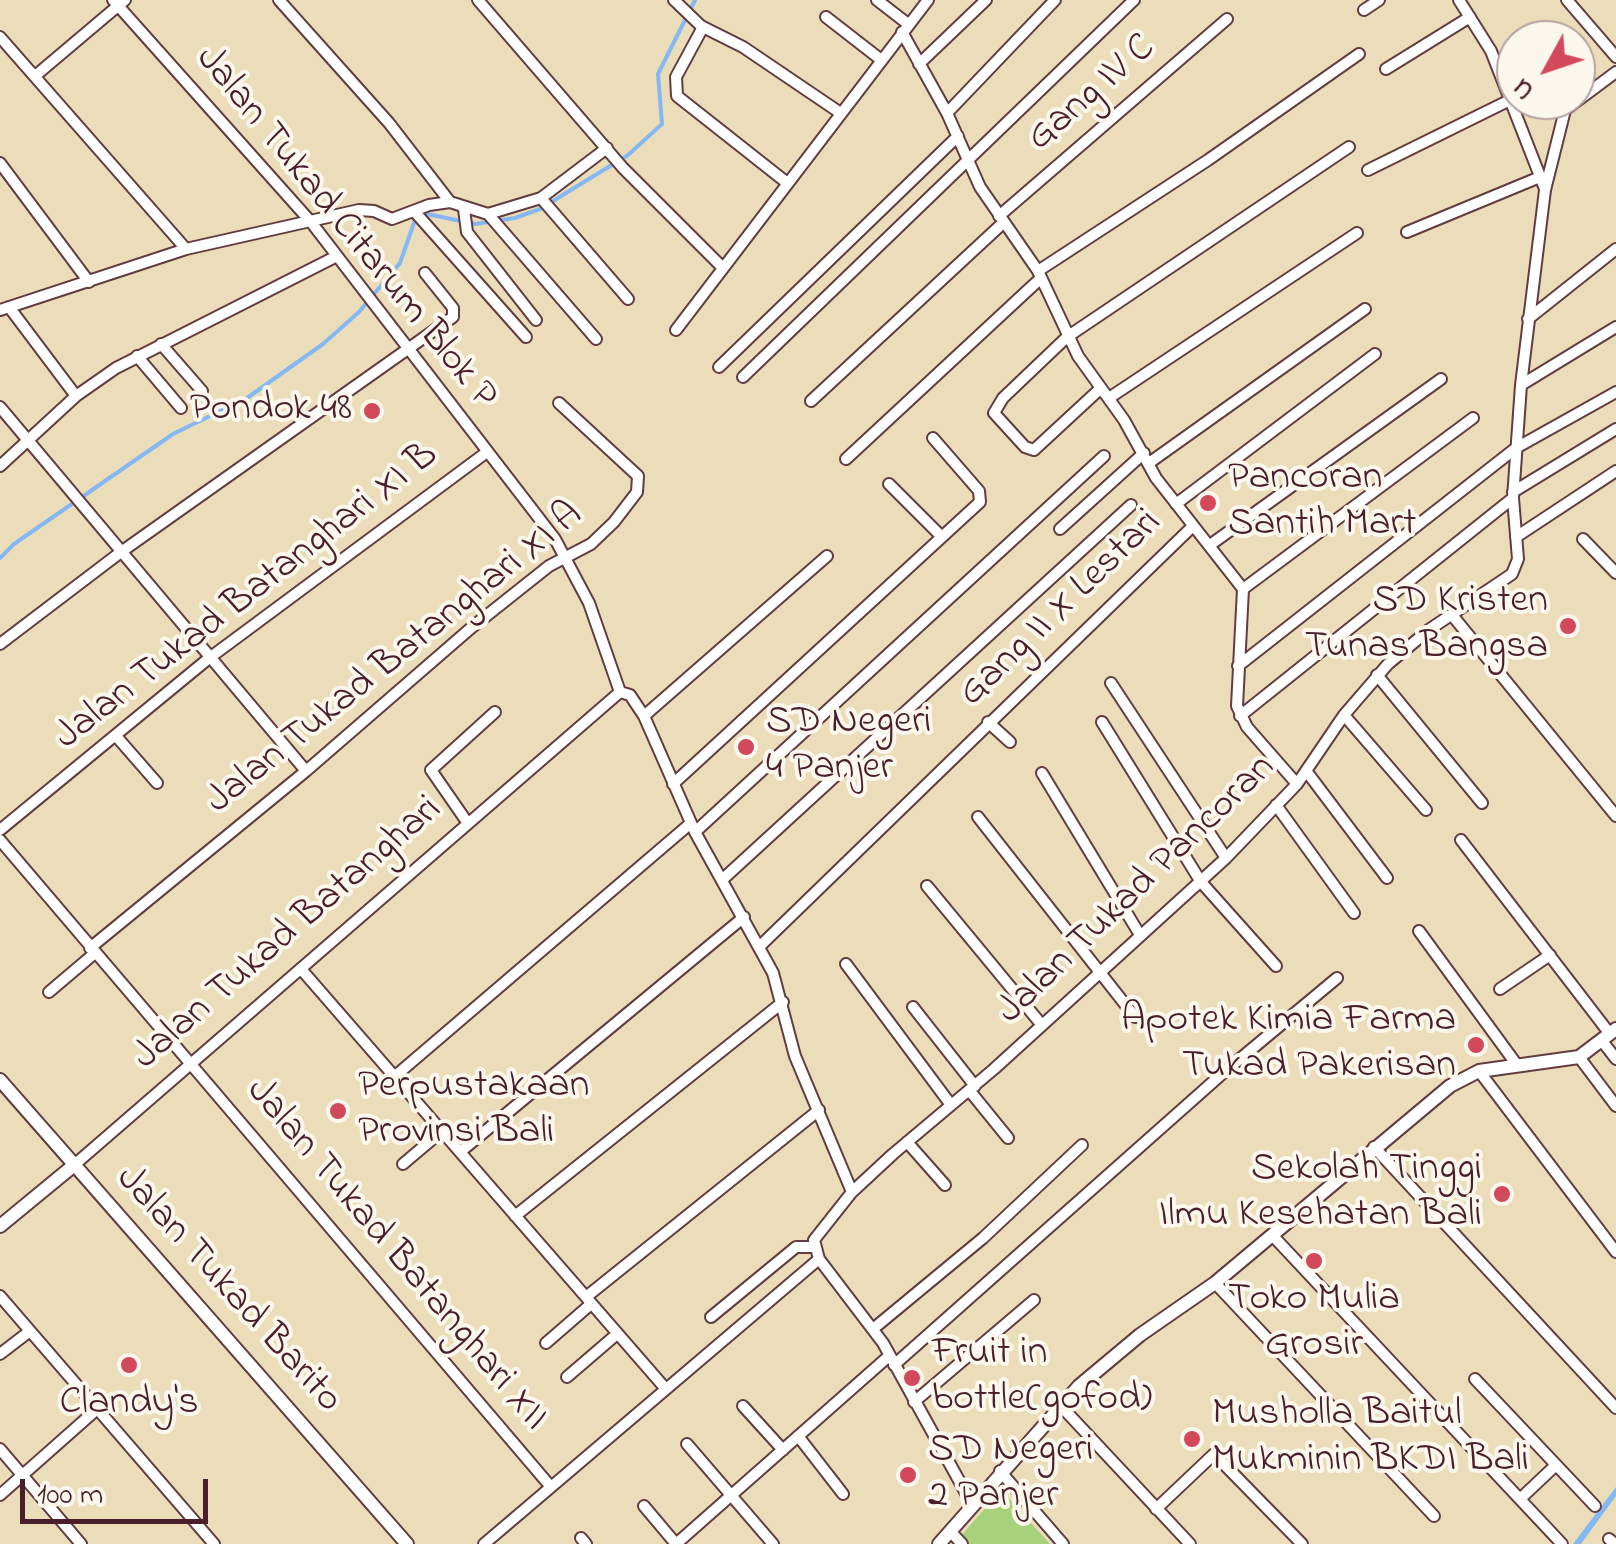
<!DOCTYPE html>
<html>
<head>
<meta charset="utf-8">
<style>
	body { margin:0 }
	#map { position:relative; width:1616px; height:1544px; overflow:hidden; background:#ebddb9; font-family:"Indie Flower",sans-serif }
	canvas { display:block }
	.north { position:absolute; left:1496px; top:20px; width:100px; height:100px; box-sizing:border-box; background:#fbf7ec; border:2px solid #b4a19f; border-radius:50%; rotate:230deg; font-size:28px; font-weight:700; line-height:40px; text-align:center; color:#4a1f2b }
	.north::after { content:''; display:block; margin:auto; width:35px; height:45px; background:#d1495b; clip-path:polygon(50% 0,100% 100%,50% 72%,0 100%) }
	.scale { position:absolute; left:20px; top:1479px; width:188px; height:45px; box-sizing:border-box; border:5px solid #4a1f2b; border-top:0; padding-left:12px; font-size:30px; line-height:35px; white-space:nowrap; color:#4a1f2b; -webkit-text-stroke:8px #fbf7ec; paint-order:stroke }
</style>
</head>
<body>
<div id="map">
<canvas width="1616" height="1544"></canvas>
<div class="north">U</div>
<div class="scale">100 m</div>
</div>
<script>
const c = document.querySelector('canvas').getContext('2d');
c.lineJoin = 'round';
function paint(path, color) { c.fillStyle = color; c.fill(path, 'evenodd'); }
const shape = rows => new Path2D(rows.map(r => 'M' + r).join(''));
function stroke(path, color, width, dash) { c.strokeStyle = color; c.lineWidth = width; c.lineCap = dash ? 'butt' : 'round'; c.setLineDash(dash || []); c.stroke(path); }
function write(font, color, halo, rows, align = 'center') {
  c.font = font + ' "Indie Flower",sans-serif'; c.lineWidth = 8; c.setLineDash([]); c.textBaseline = 'middle'; c.strokeStyle = halo; c.fillStyle = color; for (const [text, x, y, turn = 0] of rows) {
    c.save(); c.translate(x, y); c.rotate((+turn || 0) * Math.PI / 180); c.textAlign = isNaN(turn) ? turn : align; if (halo) c.strokeText(text, 0, 0); c.fillText(text, 0, 0); c.restore();
  }
}
paint(shape([
	[1001,1490,1050,1544,966,1544,960,1537]
]), '#a8d17c');
paint(shape([
	[1616,1487,1616,1496,1581,1544,1573,1544]
]), '#85b8f2');
stroke(shape([
	[0,558,14,544,173,434,247,398,323,344,359,312,400,263,415,220,427,214,475,224,515,218,540,209,628,155,662,124,658,74,695,0]
]), '#85b8f2', 4);
const minor = shape([
	[113,0,311,222,555,539,589,603,620,692],
	[279,0,389,123,450,202],
	[478,0,623,168,722,267],
	[674,0,701,26,743,47,839,112],
	[877,0,908,24],
	[1459,0,1491,51,1545,189],
	[1567,0,1616,57],
	[1364,10,1379,0],
	[826,17,880,59],
	[703,27,676,77,677,96,786,182],
	[902,32,947,113,980,187,1038,271,1078,356,1124,420,1156,478,1243,589,1237,706,1247,727,1297,784],
	[0,37,186,249],
	[919,64,986,0],
	[1386,69,1470,17],
	[35,76,125,0],
	[947,113,1055,0],
	[0,163,89,282],
	[1368,170,1510,100],
	[541,198,607,148],
	[464,209,467,232,536,320],
	[414,211,526,337],
	[488,214,596,339],
	[999,216,1227,19],
	[1407,232,1540,177],
	[1038,271,1208,160,1359,54],
	[9,307,76,396],
	[0,310,186,249,359,210,374,211,392,219,429,205,450,202,488,214,541,198,628,299],
	[1528,319,1616,249],
	[676,330,928,0],
	[161,344,202,391],
	[137,356,181,408],
	[719,367,958,136],
	[743,377,1134,0],
	[1521,385,1616,327],
	[1101,388,1034,450,1025,447,994,413,1003,398,1067,337,1349,147],
	[1109,398,1357,233],
	[811,401,1003,223],
	[0,407,306,771],
	[846,459,1041,278],
	[1149,463,1365,309],
	[0,466,76,396,116,368,335,257],
	[889,484,942,537],
	[1513,492,1616,429],
	[1176,504,1375,354],
	[1060,529,1144,453],
	[1516,537,1616,471],
	[1583,539,1616,573],
	[1210,545,1441,379],
	[1243,589,1473,418],
	[1452,615,1616,816],
	[0,644,121,552,453,317,453,308,425,273],
	[1238,666,1516,448,1616,392],
	[1377,675,1482,803],
	[1111,683,1226,858],
	[620,692,630,695,644,716,695,832,773,973,795,1056,852,1192],
	[1344,715,1426,810],
	[644,716,827,556],
	[1240,716,1513,498],
	[988,722,1010,742],
	[1102,722,1201,882,1276,966],
	[116,736,157,783],
	[1307,772,1387,878],
	[1042,773,1140,935],
	[673,784,980,502,979,491,933,438],
	[1276,805,1354,913],
	[978,817,1135,1017],
	[467,822,431,770,495,712],
	[0,830,208,659,487,452],
	[695,832,1104,456],
	[0,840,551,1487],
	[1461,840,1610,1034],
	[723,879,1131,505],
	[927,886,1041,1024],
	[1419,931,1517,1065],
	[759,947,1193,526],
	[90,948,306,771,471,628,549,566,591,544,614,522,637,492,638,476,559,403],
	[846,964,951,1105],
	[301,969,665,1388],
	[1500,989,1550,955],
	[49,992,95,953],
	[913,1007,975,1086],
	[1602,1041,1616,1059],
	[1579,1057,1616,1106],
	[1479,1071,1616,1252],
	[394,1077,691,823],
	[969,1090,1008,1138],
	[907,1142,945,1185],
	[1374,1147,1616,1408],
	[460,1152,744,917],
	[403,1164,442,1131],
	[73,1166,620,692],
	[515,1216,783,1002],
	[1273,1236,1562,1544],
	[1215,1283,1434,1516],
	[0,1296,214,1544],
	[586,1297,819,1110],
	[711,1317,796,1247,814,1247],
	[873,1329,983,1238,1082,1145],
	[546,1343,591,1304],
	[0,1354,30,1331],
	[894,1365,1223,1073,1337,978],
	[567,1377,617,1334],
	[1475,1379,1595,1506],
	[914,1402,1034,1300],
	[1060,1405,1190,1544],
	[743,1406,783,1450],
	[798,1436,843,1494],
	[687,1444,773,1544],
	[0,1449,81,1544],
	[1000,1471,1063,1544],
	[0,1495,96,1410],
	[1520,1499,1556,1465],
	[972,1504,883,1343,819,1259,814,1240,852,1192,893,1154,994,1069,1226,858,1297,784,1344,715,1388,664,1430,629,1512,574,1518,559,1513,498,1521,385,1545,190,1565,110,1616,72],
	[644,1506,676,1544,889,1356],
	[1156,1509,1214,1454,1302,1544],
	[950,1531,962,1544],
	[581,1538,586,1544],
	[1609,1539,1615,1544],
	[484,1544,819,1259]
]);
const tertiary = shape([
	[0,1080,407,1544],
	[0,1226,73,1166],
	[939,1544,1079,1386,1140,1335,1215,1283,1450,1086,1479,1071,1579,1057,1616,1029]
]);
stroke(minor, '#623c40', 14);
stroke(tertiary, '#623c40', 16);
stroke(minor, '#fff', 10);
stroke(tertiary, '#fff', 12);
for (const [x, y, r, color] of [
	[372,411,10,"#d1495b"],
	[1208,503,10,"#d1495b"],
	[1568,626,10,"#d1495b"],
	[746,747,10,"#d1495b"],
	[1476,1045,10,"#d1495b"],
	[338,1111,10,"#d1495b"],
	[1502,1194,10,"#d1495b"],
	[1314,1261,10,"#d1495b"],
	[129,1365,10,"#d1495b"],
	[912,1378,10,"#d1495b"],
	[1192,1439,10,"#d1495b"],
	[908,1475,10,"#d1495b"]
]) { const dot = new Path2D(); dot.arc(x, y, r, 0, 2 * Math.PI); c.fillStyle = color; c.fill(dot); stroke(dot, '#fbf7ec', 4); }
write('40px', '#4a1f2b', '#fbf7ec', [
	["Gang IV C",1093,95,-41],
	["Jalan Tukad Citarum Blok P",344,229,51],
	["Jalan Tukad Batanghari XI B",248,598,-38],
	["Gang II X Lestari",1062,610,-44],
	["Jalan Tukad Batanghari XI A",396,660,-39],
	["Jalan Tukad Pancoran",1138,891,-44],
	["Jalan Tukad Batanghari",289,935,-41],
	["Jalan Tukad Batanghari XII",395,1256,50],
	["Jalan Tukad Barito",227,1291,48]
]);
write('40px', '#4a1f2b', '#fbf7ec', [
	["Pondok 48",352,411,"right"],
	["Pancoran",1228,480],
	["Santih Mart",1228,526],
	["SD Kristen",1548,603,"right"],
	["Tunas Bangsa",1548,649,"right"],
	["SD Negeri",766,724],
	["4 Panjer",766,770],
	["Apotek Kimia Farma",1456,1022,"right"],
	["Tukad Pakerisan",1456,1068,"right"],
	["Perpustakaan",358,1088],
	["Provinsi Bali",358,1134],
	["Sekolah Tinggi",1482,1171,"right"],
	["Ilmu Kesehatan Bali",1482,1217,"right"],
	["Toko Mulia",1314,1301,"center"],
	["Grosir",1314,1347,"center"],
	["Fruit in",932,1355],
	["bottle(gofod)",932,1401],
	["Clandy's",129,1405,"center"],
	["Musholla Baitul",1212,1416],
	["Mukminin BKDI Bali",1212,1462],
	["SD Negeri",928,1452],
	["2 Panjer",928,1498]
], 'left');
</script>
</body>
</html>
